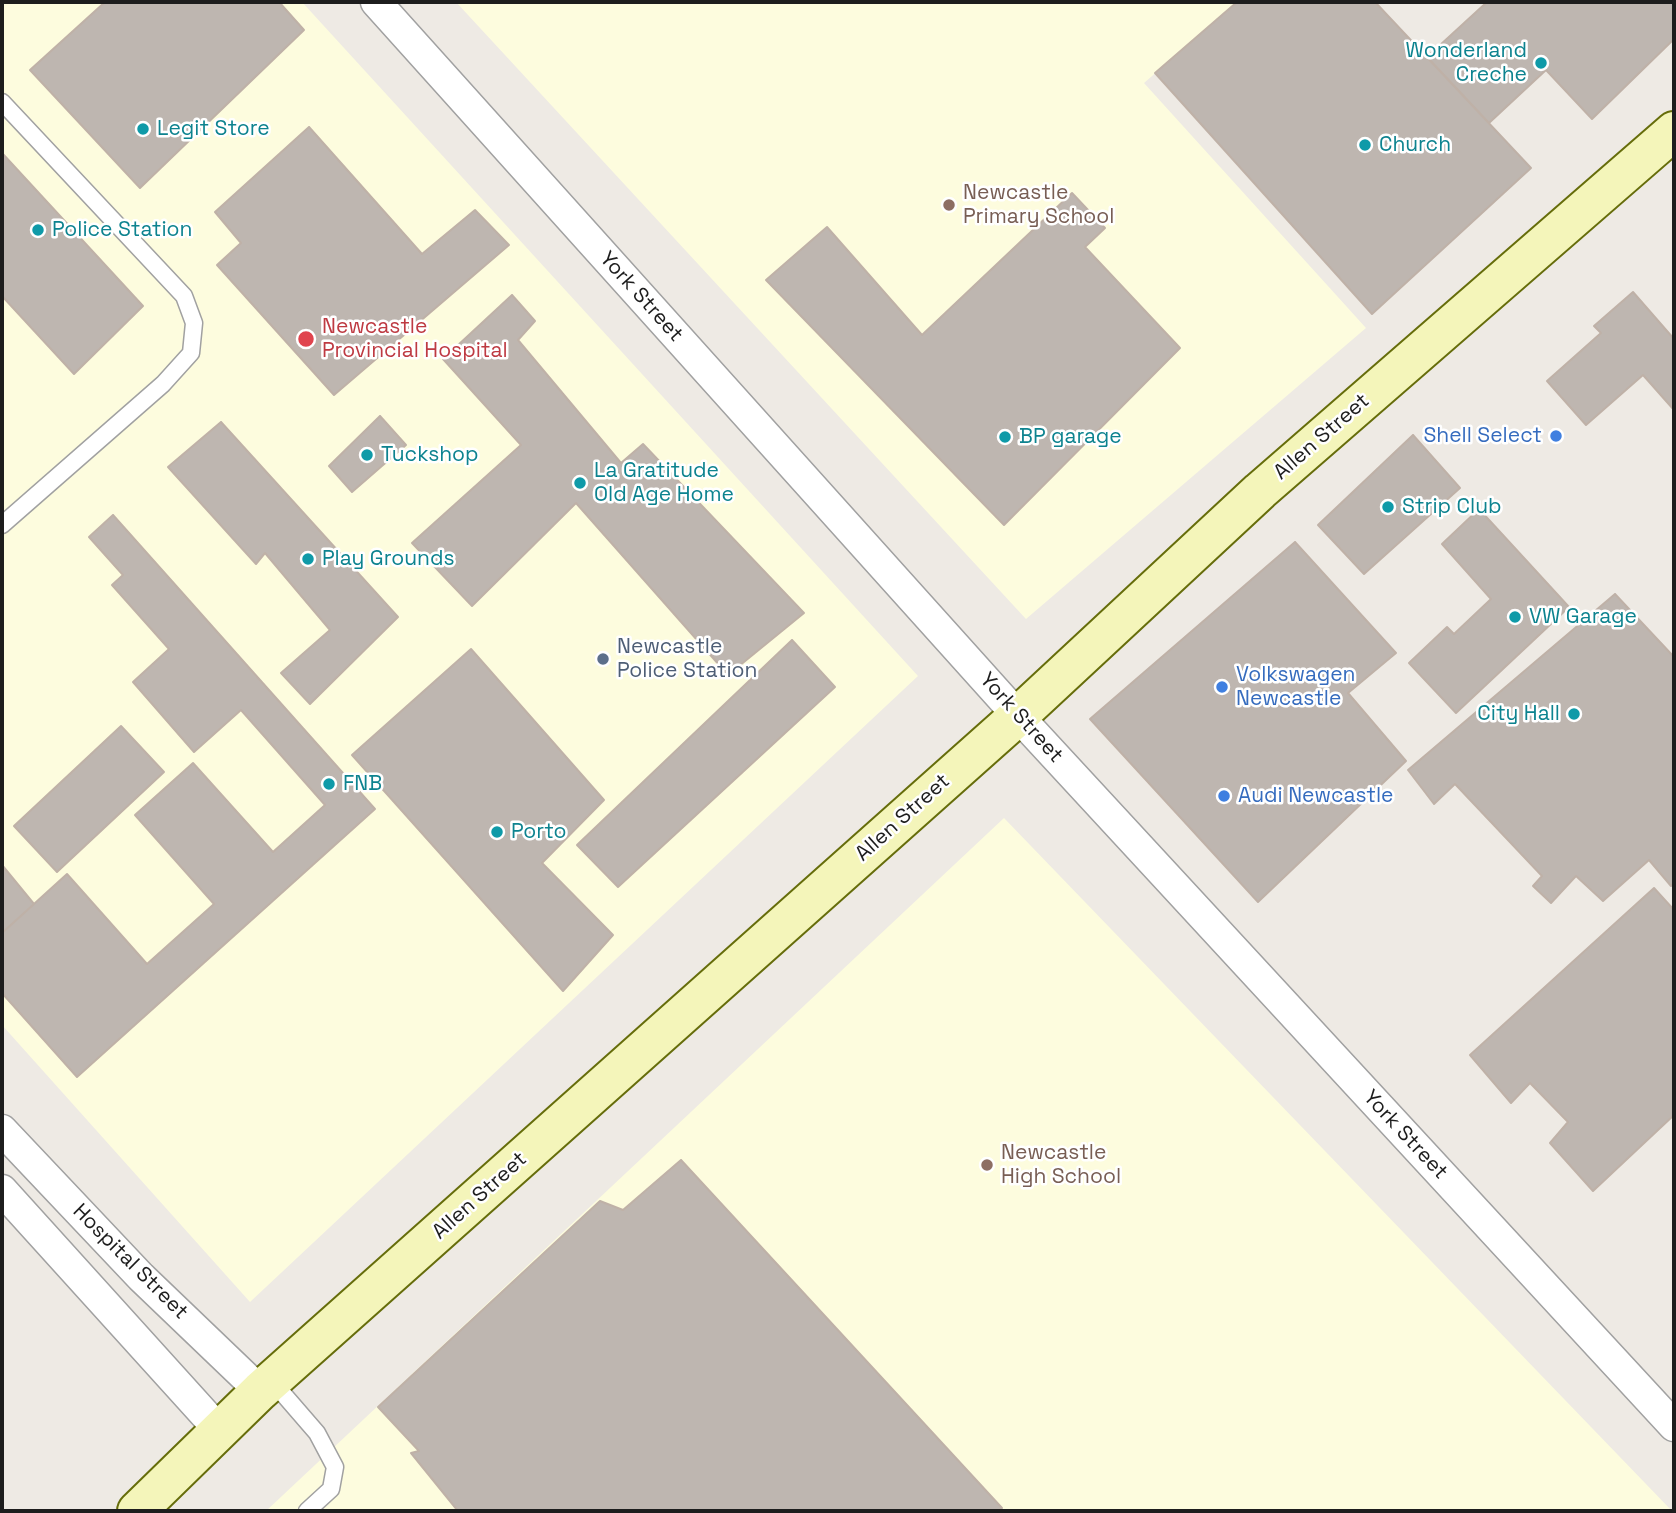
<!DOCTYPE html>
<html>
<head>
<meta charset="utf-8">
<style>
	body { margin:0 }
	#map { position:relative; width:1676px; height:1513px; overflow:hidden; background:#eeeae4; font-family:"Space Grotesk",sans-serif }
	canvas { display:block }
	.frame { position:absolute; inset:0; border:4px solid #1d1d1d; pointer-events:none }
</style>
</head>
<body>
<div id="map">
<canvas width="1676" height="1513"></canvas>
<div class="frame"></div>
</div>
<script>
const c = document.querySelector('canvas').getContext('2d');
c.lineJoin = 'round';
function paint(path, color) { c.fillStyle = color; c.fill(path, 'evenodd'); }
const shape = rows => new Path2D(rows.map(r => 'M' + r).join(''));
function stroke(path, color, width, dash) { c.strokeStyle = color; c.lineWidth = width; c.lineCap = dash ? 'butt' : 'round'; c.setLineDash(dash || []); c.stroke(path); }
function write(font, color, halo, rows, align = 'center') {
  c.font = font + ' "Space Grotesk",sans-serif'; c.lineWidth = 5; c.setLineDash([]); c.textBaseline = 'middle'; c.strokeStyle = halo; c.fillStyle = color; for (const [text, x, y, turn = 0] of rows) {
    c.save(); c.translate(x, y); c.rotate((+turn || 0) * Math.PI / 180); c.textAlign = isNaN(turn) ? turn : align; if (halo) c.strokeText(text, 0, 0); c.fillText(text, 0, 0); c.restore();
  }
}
paint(shape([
	[2,2,302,2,918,676,250,1302,2,1025],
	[456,2,1237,2,1144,83,1366,328,1026,619],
	[1004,818,1672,1511,266,1511]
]), '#fdfcde');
const building = shape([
	[105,2,279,2,304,30,140,188,30,70,105,2],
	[1237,2,1375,2,1531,168,1372,314,1155,73,1237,2],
	[1487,2,1674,2,1674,39,1592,119,1546,70,1489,123,1427,57,1487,2],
	[309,127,422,254,475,210,509,245,334,395,217,265,241,243,215,212,309,127],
	[2,153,143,306,74,374,2,296,2,153],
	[1072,193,1105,228,1085,247,1180,348,1004,525,766,280,827,227,922,335,1072,193],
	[1633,292,1674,339,1674,410,1643,375,1586,425,1547,381,1601,333,1594,326,1633,292],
	[512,295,535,321,518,340,621,463,643,444,804,613,728,675,576,503,472,606,412,543,521,445,443,359,512,295],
	[380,416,406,445,352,492,329,466,380,416],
	[221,422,398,617,310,704,281,673,330,630,265,553,256,564,168,467,221,422],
	[1413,435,1460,488,1364,574,1318,525,1413,435],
	[1479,509,1569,607,1456,713,1409,663,1447,627,1454,634,1491,599,1442,544,1479,509],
	[113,515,375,809,77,1077,2,993,2,933,67,874,147,964,214,904,135,815,193,763,273,852,325,805,241,710,194,752,133,682,169,649,112,585,123,575,89,537,113,515],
	[1295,542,1396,653,1348,693,1406,761,1258,902,1090,719,1295,542],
	[1615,594,1674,657,1674,883,1671,886,1649,860,1603,901,1576,876,1551,903,1533,886,1542,876,1455,784,1434,804,1408,770,1615,594],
	[792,640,835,687,618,887,577,845,792,640],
	[471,649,604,800,542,863,613,935,563,991,352,755,471,649],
	[121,726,164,772,57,872,14,826,121,726],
	[2,865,34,904,2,933,2,865],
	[1654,888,1674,910,1674,1115,1593,1191,1550,1143,1568,1122,1530,1083,1511,1103,1470,1055,1654,888],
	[681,1160,1002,1508,999,1511,458,1511,411,1453,419,1451,378,1407,600,1201,623,1210,681,1160]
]);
paint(building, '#beb6b0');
stroke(building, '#bfb1a7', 2);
const lane = shape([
	[2,102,184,296,194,323,191,353,163,384,2,525],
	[272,1381,317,1433,335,1467,331,1489,307,1511]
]);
const street = shape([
	[376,2,1018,716,1674,1426],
	[2,1130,141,1277,260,1391],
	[2,1190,220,1431]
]);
const secondary = shape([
	[137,1511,260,1391,1018,716,1260,491,1674,131]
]);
stroke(lane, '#a1a1a1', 19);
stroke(street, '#a1a1a1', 33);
stroke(secondary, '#666d0b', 42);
stroke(lane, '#fff', 16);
stroke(street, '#fff', 30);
stroke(secondary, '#f4f5ba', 38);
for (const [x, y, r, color] of [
	[1541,63,7,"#0f9aa8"],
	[143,129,7,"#0f9aa8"],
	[1365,145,7,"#0f9aa8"],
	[949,205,7,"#8d6e63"],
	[38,230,7,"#0f9aa8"],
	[306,339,9,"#e0444e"],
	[1556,436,7,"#3f7fe0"],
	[1005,437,7,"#0f9aa8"],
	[367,455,7,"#0f9aa8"],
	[580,483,7,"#0f9aa8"],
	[1388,507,7,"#0f9aa8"],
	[308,559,7,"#0f9aa8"],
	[1515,617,7,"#0f9aa8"],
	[603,659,7,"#5c6f8a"],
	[1222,687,7,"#3f7fe0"],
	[1574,714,7,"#0f9aa8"],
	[329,784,7,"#0f9aa8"],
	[1224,796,7,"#3f7fe0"],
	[497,832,7,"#0f9aa8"],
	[987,1165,7,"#8d6e63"]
]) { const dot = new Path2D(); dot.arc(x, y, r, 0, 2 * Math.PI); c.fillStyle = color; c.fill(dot); stroke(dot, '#fff', 2.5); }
write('21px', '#0d838f', '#fff', [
	["Wonderland",1527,51,"right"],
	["Creche",1527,75,"right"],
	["Legit Store",157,129],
	["Church",1379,145],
	["Police Station",52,230],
	["BP garage",1019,437],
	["Tuckshop",381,455],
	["La Gratitude",594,471],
	["Old Age Home",594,495],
	["Strip Club",1402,507],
	["Play Grounds",322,559],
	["VW Garage",1529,617],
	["City Hall",1560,714,"right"],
	["FNB",343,784],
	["Porto",511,832]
], 'left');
write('21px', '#785e54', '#fff', [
	["Newcastle",963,193],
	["Primary School",963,217],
	["Newcastle",1001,1153],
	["High School",1001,1177]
], 'left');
write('21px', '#1d1d1d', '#fff', [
	["York Street",641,297,48],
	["Allen Street",1322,437,-41],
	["York Street",1021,718,48],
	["Allen Street",903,818,-42],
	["York Street",1405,1135,47],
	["Allen Street",480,1196,-42],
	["Hospital Street",130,1262,45]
]);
write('21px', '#be3a42', '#fff', [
	["Newcastle",322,327],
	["Provincial Hospital",322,351]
], 'left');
write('21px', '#366cbe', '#fff', [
	["Shell Select",1542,436,"right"],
	["Volkswagen",1236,675],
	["Newcastle",1236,699],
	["Audi Newcastle",1238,796]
], 'left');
write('21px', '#4e5e75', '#fff', [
	["Newcastle",617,647],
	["Police Station",617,671]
], 'left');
</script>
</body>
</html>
